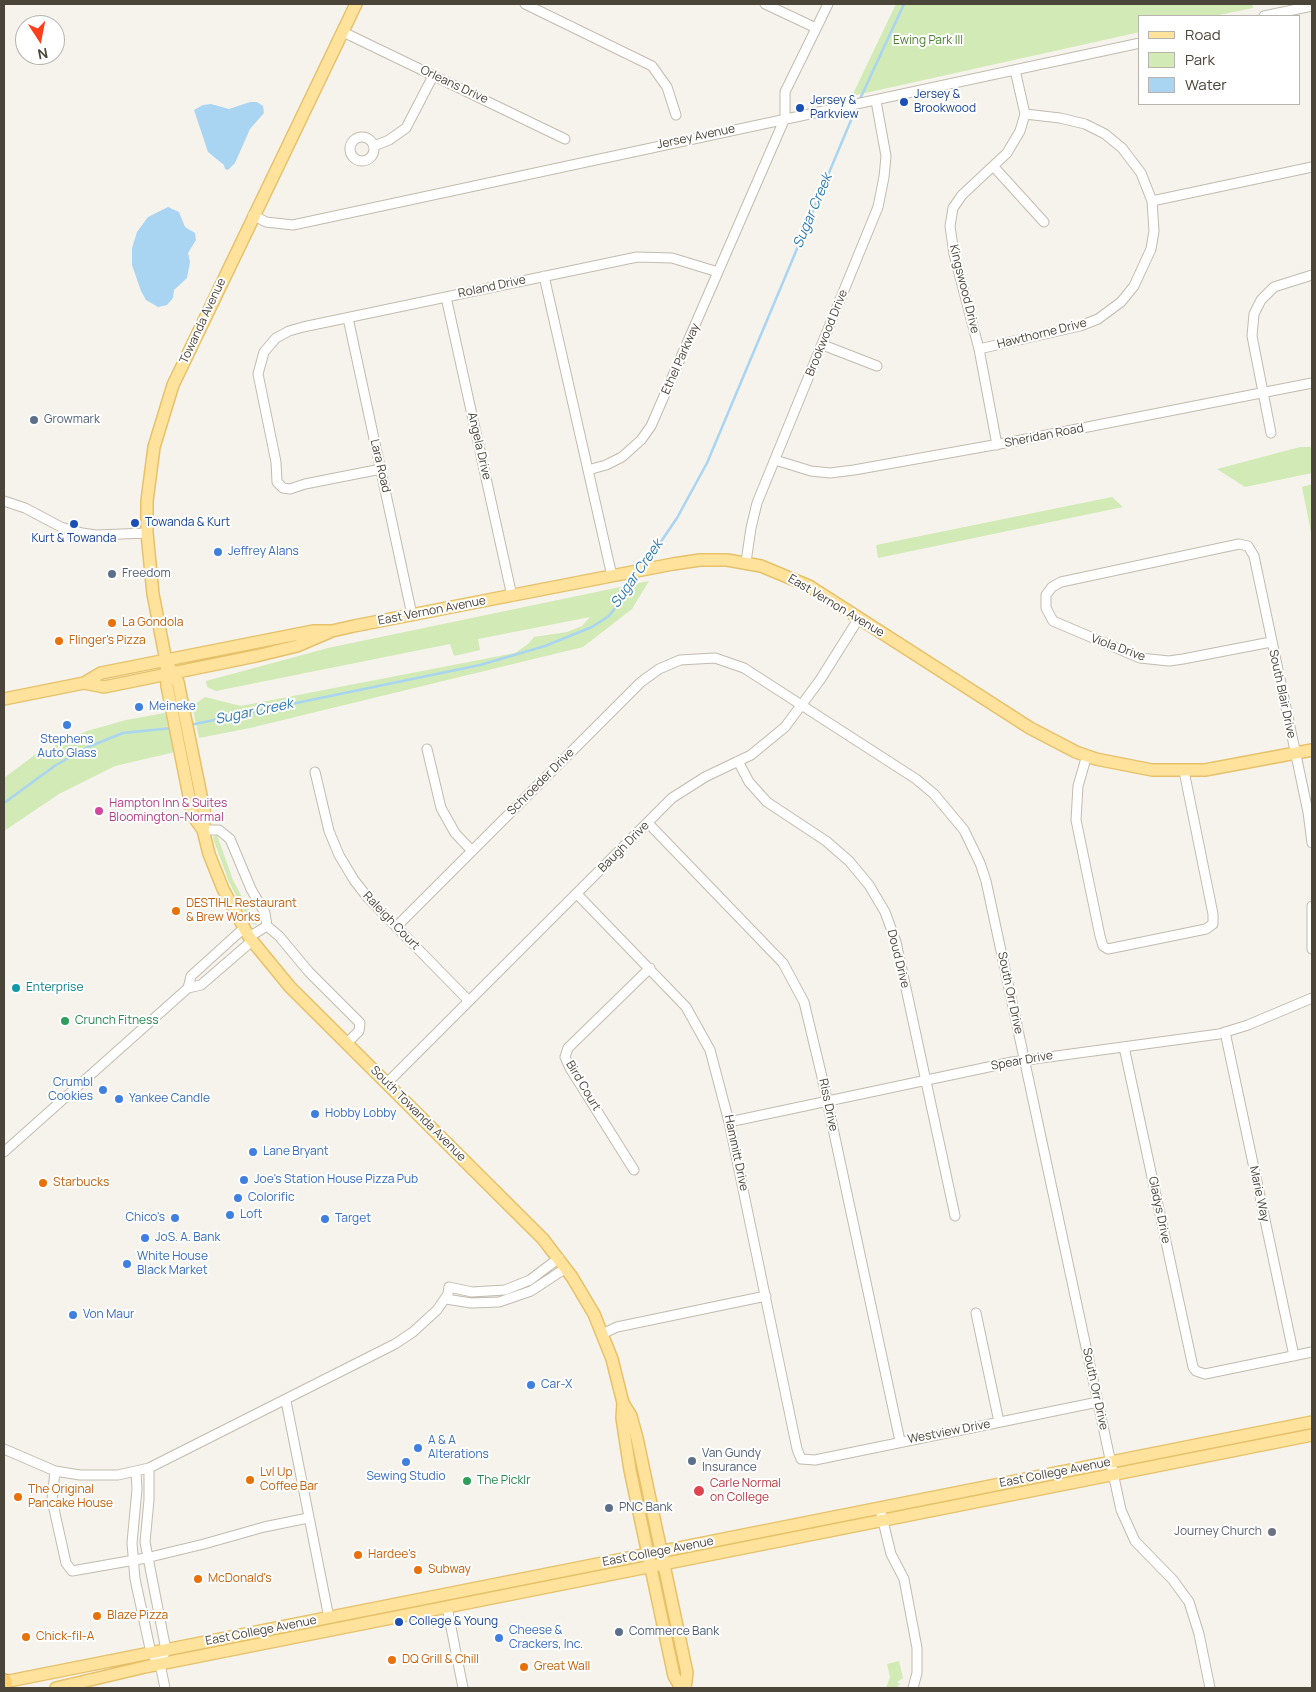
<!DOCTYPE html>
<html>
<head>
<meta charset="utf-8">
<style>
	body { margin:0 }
	#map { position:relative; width:1316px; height:1692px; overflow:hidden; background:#f6f3ec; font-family:Manrope,sans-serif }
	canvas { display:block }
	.frame { position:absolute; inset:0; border:5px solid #4b4439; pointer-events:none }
	.legend { position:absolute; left:1138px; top:15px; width:162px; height:90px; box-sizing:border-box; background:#fff; border:1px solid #b7b4b0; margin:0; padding:6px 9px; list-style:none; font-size:15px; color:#4b4439 }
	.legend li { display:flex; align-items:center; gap:10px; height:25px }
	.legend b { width:25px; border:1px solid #b7b4b0 }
	.north { position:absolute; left:15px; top:15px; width:50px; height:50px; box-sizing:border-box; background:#fff; border:1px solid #b7b4b0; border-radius:50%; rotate:169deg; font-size:14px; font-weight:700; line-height:20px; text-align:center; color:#4b4439 }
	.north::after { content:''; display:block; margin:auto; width:18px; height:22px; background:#fc3f1d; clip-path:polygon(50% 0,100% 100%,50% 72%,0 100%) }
</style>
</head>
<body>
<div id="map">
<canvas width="1316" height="1692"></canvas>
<div class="frame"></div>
<ul class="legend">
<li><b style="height:6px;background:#ffe39c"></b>Road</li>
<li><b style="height:14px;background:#d2eab5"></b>Park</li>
<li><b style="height:14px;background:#a9d4f2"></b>Water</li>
</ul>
<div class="north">N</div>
</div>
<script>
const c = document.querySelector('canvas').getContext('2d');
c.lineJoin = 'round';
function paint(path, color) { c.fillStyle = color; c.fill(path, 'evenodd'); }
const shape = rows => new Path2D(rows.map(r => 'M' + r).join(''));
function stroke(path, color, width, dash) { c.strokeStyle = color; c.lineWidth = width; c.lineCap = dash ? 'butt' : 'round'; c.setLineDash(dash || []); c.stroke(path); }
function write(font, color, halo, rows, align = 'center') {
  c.font = font + ' Manrope,sans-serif'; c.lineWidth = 4; c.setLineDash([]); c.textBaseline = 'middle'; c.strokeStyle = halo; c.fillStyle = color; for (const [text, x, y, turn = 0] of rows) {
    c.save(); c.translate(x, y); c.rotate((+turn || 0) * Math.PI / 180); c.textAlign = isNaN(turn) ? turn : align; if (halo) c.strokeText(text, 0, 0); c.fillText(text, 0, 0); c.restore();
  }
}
paint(shape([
	[896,4,1252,4,1253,8,1214,16,1140,16,1140,32,852,96],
	[1300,447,1312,447,1312,473,1245,487,1217,469],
	[1312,484,1312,537,1302,487],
	[1112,497,1123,507,878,558,876,545],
	[649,581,632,609,583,647,250,728,199,738,192,706,205,697,241,706,515,653,528,644,534,637,567,632,582,626,590,617,478,639,480,650,454,656,450,644,216,691,207,687,206,681,328,648],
	[165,713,175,752,115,766,59,794,4,831,4,778,36,754,87,731,126,720],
	[217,835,233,880,257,925,250,923,229,882,214,841,213,837],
	[899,1661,903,1678,897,1682,900,1684,897,1688,886,1688,890,1677,887,1664]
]), '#d2eab5');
paint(shape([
	[250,102,257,102,263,106,264,113,250,129,235,163,228,170,225,169,224,165,208,152,194,110,203,105,211,104,229,109],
	[168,207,179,212,185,227,195,233,196,240,188,253,190,262,187,278,174,290,173,298,167,305,158,307,146,300,141,291,132,265,132,248,137,232,148,217]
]), '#a9d4f2');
stroke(shape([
	[859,101,904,4],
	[645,565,677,518,707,463,857,106],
	[190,725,480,665,545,646,592,627,609,616,640,574],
	[4,803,56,765,88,747,123,733,172,728]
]), '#a9d4f2', 2.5);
const minor = shape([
	[525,4,652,66,667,87,676,115],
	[765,4,816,28],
	[1264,16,1312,6],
	[343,32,565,139],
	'350 149a12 12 0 1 1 24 0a12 12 0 1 1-24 0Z',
	[374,146,389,140,406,128,433,76],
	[994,167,1044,222],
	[1152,201,1312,167],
	[253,215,266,222,293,225,1140,43],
	[544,276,612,576],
	[446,297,512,596],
	[348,318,412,615],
	[823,345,877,366],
	[979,349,1080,326,1098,319,1121,302,1134,286,1151,249,1154,231,1152,201,1141,173,1122,148,1105,134,1085,124,1060,118,1025,114],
	[1271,433,1252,336,1254,314,1261,300,1274,287,1312,275],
	[997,445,979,349,954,254,950,226,953,208,962,195,1007,153,1020,131,1025,114,1015,70],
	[775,460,811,471,830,473,854,470,1016,441,1312,383],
	[381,469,305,484,290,489,283,488,277,482,276,462,258,374,264,352,276,338,289,331,303,327,637,257,672,258,718,272],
	[588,470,606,465,622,457,641,440,651,426,785,118,785,92,828,4],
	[4,501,25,508,61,527,82,533,96,535,147,533],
	[746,562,751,528,757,503,878,207,884,177,886,156,876,101],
	[1271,642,1183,659,1169,661,1140,658,1053,621,1046,608,1046,595,1052,587,1061,582,1239,544,1248,546,1254,556,1308,812,1312,843],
	[427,749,441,808,455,833,472,851],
	[1087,755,1078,786,1076,820,1100,936,1103,946,1108,949,1206,929,1213,924,1213,914,1184,771],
	[738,761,749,782,767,802,826,841,849,861,869,885,885,912,896,942,955,1216],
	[315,772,329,831,339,855,354,880,368,898,469,1001],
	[648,823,783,963,804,1002,822,1077,900,1441],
	[203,830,219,830,230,839,251,889,265,913,267,926,279,936,309,972,360,1023,359,1031,347,1043],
	[577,894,686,1007,710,1050,729,1122,797,1449,801,1459,815,1460,1098,1402],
	[1312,906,1312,949],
	[396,927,641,682,659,669,680,660,715,658,744,668,916,779,934,794,964,830,980,863,986,881,1121,1510,1135,1541,1173,1580,1189,1602,1199,1634,1210,1688],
	[249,937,267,926],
	[188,988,191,976,244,928],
	[1225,1032,1294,1356],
	[1124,1047,1193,1367,1196,1371,1205,1374,1312,1352],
	[387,1083,672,798,705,777,751,755,785,727,820,680,859,618],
	[729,1122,1012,1062,1219,1034,1248,1025,1312,998],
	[4,1152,188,988,201,985,252,941],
	[634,1170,570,1068,565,1057,568,1048,650,968],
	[446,1299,471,1303,499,1302,531,1291,566,1268],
	[976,1313,999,1422],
	[602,1334,617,1327,766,1296],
	[286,1401,329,1618],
	[4,1449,55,1471,80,1475,118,1475,149,1468,395,1344,413,1332,437,1310,448,1294,449,1287,472,1292,505,1290,530,1280,559,1258],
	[149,1468,149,1500,145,1542,166,1650,160,1664],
	[55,1471,52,1500,66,1563,72,1571,146,1558,204,1544,264,1527,308,1518],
	[136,1472,137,1489,132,1543,135,1579,151,1653,160,1664,165,1688],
	[880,1509,891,1554,904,1579,917,1648,917,1673,913,1688],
	[447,1607,463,1688]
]);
const major = shape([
	[166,661,178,682,205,815,203,830,209,854,223,889,249,937,290,987,543,1239,572,1277,594,1314,612,1359,623,1403,631,1416,637,1438,687,1673,685,1688],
	[84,683,104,687,256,656,297,646,332,631,354,626,673,564,700,560,727,560,761,566,809,586,1030,728,1076,752,1096,759,1152,770,1205,770,1312,750],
	[4,699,84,683,101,673,313,631,330,631],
	[203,830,193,816,167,686,166,661,153,594,147,533,147,501,154,447,173,385,356,4],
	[623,1403,622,1418,630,1470,674,1676,681,1688],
	[4,1682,1312,1422],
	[56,1688,145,1667,1312,1435]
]);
const highway = shape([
	[4,1681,5,1682]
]);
stroke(minor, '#c2bbae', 11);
stroke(major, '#e6c16a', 14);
stroke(highway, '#e0a43c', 16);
stroke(minor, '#fff', 9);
stroke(major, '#ffe39c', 11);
stroke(highway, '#ffcf6e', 14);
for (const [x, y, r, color] of [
	[904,102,5,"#1a4fb4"],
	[800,108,5,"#1a4fb4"],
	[34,420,5,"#5c6f8a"],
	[135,523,5,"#1a4fb4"],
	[74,524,5,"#1a4fb4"],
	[218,552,5,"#3f7fe0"],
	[112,574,5,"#5c6f8a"],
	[112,623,5,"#e8710a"],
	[59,641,5,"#e8710a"],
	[139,707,5,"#3f7fe0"],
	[67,725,5,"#3f7fe0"],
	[99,811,5,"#d1479c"],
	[176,911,5,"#e8710a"],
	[16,988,5,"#0f9aa8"],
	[65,1021,5,"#2e9e5b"],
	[103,1090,5,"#3f7fe0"],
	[119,1099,5,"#3f7fe0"],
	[315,1114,5,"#3f7fe0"],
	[253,1152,5,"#3f7fe0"],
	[244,1180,5,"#3f7fe0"],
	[43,1183,5,"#e8710a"],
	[238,1198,5,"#3f7fe0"],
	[230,1215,5,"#3f7fe0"],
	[175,1218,5,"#3f7fe0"],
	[325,1219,5,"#3f7fe0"],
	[145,1238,5,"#3f7fe0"],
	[127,1264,5,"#3f7fe0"],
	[73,1315,5,"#3f7fe0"],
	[531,1385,5,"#3f7fe0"],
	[418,1448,5,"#3f7fe0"],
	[692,1461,5,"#5c6f8a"],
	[406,1462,5,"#3f7fe0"],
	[250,1480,5,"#e8710a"],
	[467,1481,5,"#2e9e5b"],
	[699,1491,6,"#e0444e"],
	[18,1497,5,"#e8710a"],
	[609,1508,5,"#5c6f8a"],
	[1272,1532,5,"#6b7280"],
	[358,1555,5,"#e8710a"],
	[418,1570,5,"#e8710a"],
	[198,1579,5,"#e8710a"],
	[97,1616,5,"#e8710a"],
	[399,1622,5,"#1a4fb4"],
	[619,1632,5,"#5c6f8a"],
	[26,1637,5,"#e8710a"],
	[499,1638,5,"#3f7fe0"],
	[392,1660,5,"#e8710a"],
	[524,1667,5,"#e8710a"]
]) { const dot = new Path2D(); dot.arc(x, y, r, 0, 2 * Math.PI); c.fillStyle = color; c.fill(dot); stroke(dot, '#fff', 2); }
write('12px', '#4a7f2a', '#fff', [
	["Ewing Park III",928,41]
]);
write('12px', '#4b4439', '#fff', [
	["Orleans Drive",454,85,25],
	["Jersey Avenue",696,137,-12],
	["Roland Drive",492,287,-12],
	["Kingswood Drive",964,289,76],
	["Towanda Avenue",203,321,-65],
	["Brookwood Drive",827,333,-68],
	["Hawthorne Drive",1042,334,-14],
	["Ethel Parkway",681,359,-66],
	["Sheridan Road",1044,436,-11],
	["Angela Drive",479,446,77],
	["Lara Road",380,466,77],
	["East Vernon Avenue",836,606,31],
	["East Vernon Avenue",432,611,-11],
	["Viola Drive",1118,648,20],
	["South Blair Drive",1282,694,78],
	["Schroeder Drive",541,782,-45],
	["Baugh Drive",624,847,-45],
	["Raleigh Court",391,921,46],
	["Doud Drive",898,959,76],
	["South Orr Drive",1010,993,78],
	["Spear Drive",1022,1061,-10],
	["Bird Court",583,1086,59],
	["Riss Drive",828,1105,78],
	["South Towanda Avenue",418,1114,45],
	["Hammitt Drive",736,1153,78],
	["Marie Way",1259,1194,78],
	["Gladys Drive",1159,1210,78],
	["South Orr Drive",1095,1389,78],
	["Westview Drive",949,1432,-11],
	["East College Avenue",1055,1473,-11],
	["East College Avenue",658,1552,-11],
	["East College Avenue",261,1631,-11]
]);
write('12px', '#164399', '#fff', [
	["Jersey &",914,95],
	["Brookwood",914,109],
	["Jersey &",810,101],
	["Parkview",810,115],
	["Towanda & Kurt",145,523],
	["Kurt & Towanda",74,539,"center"],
	["College & Young",409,1622]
], 'left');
write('12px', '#4e5e75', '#fff', [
	["Growmark",44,420],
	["Freedom",122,574],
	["Van Gundy",702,1454],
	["Insurance",702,1468],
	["PNC Bank",619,1508],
	["Commerce Bank",629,1632]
], 'left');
write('12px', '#366cbe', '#fff', [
	["Jeffrey Alans",228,552],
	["Meineke",149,707],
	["Stephens",67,740,"center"],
	["Auto Glass",67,754,"center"],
	["Crumbl",93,1083,"right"],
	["Cookies",93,1097,"right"],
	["Yankee Candle",129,1099],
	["Hobby Lobby",325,1114],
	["Lane Bryant",263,1152],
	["Joe's Station House Pizza Pub",254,1180],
	["Colorific",248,1198],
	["Loft",240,1215],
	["Chico's",165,1218,"right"],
	["Target",335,1219],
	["JoS. A. Bank",155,1238],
	["White House",137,1257],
	["Black Market",137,1271],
	["Von Maur",83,1315],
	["Car-X",541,1385],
	["A & A",428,1441],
	["Alterations",428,1455],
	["Sewing Studio",406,1477,"center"],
	["Cheese &",509,1631],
	["Crackers, Inc.",509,1645]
], 'left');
write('12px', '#c56008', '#fff', [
	["La Gondola",122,623],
	["Flinger's Pizza",69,641],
	["DESTIHL Restaurant",186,904],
	["& Brew Works",186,918],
	["Starbucks",53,1183],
	["Lvl Up",260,1473],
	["Coffee Bar",260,1487],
	["The Original",28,1490],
	["Pancake House",28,1504],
	["Hardee's",368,1555],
	["Subway",428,1570],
	["McDonald's",208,1579],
	["Blaze Pizza",107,1616],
	["Chick-fil-A",36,1637],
	["DQ Grill & Chill",402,1660],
	["Great Wall",534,1667]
], 'left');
write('12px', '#b23c85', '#fff', [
	["Hampton Inn & Suites",109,804],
	["Bloomington-Normal",109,818]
], 'left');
write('12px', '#0d838f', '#fff', [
	["Enterprise",26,988]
], 'left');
write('12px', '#27864d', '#fff', [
	["Crunch Fitness",75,1021],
	["The Picklr",477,1481]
], 'left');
write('12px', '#be3a42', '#fff', [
	["Carle Normal",710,1484],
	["on College",710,1498]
], 'left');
write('12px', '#5b616d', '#fff', [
	["Journey Church",1262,1532]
], 'right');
write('italic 14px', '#2e7ab2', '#fff', [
	["Sugar Creek",813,211,-67],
	["Sugar Creek",637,574,-55],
	["Sugar Creek",254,712,-12]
]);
</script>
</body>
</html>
